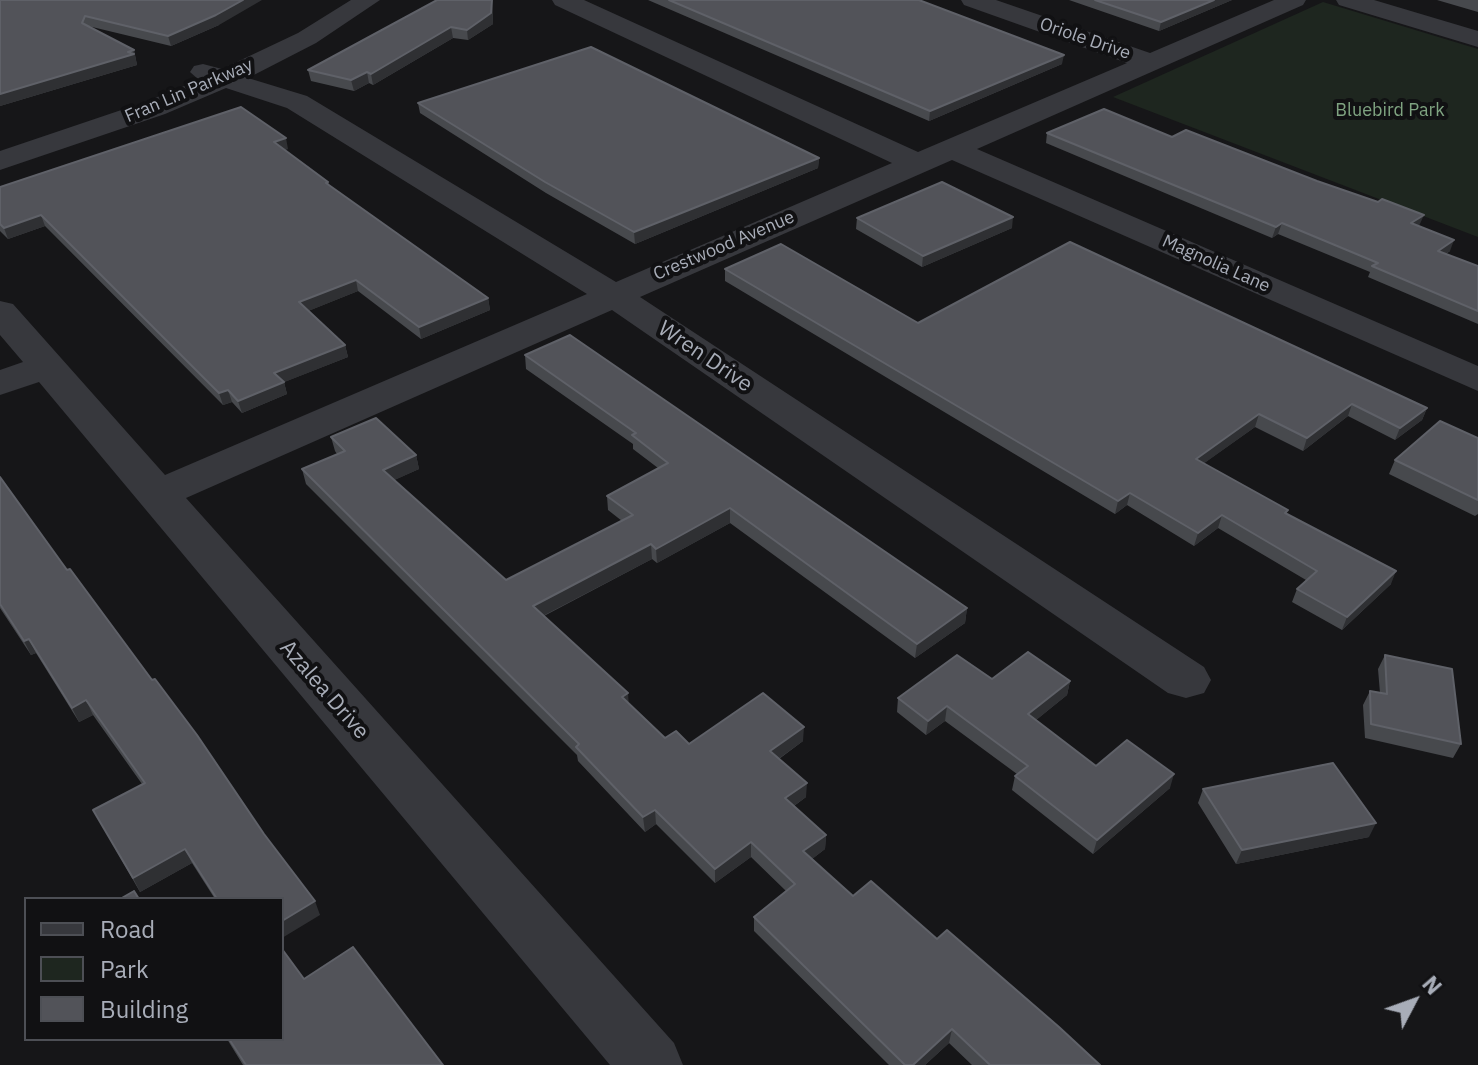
<!DOCTYPE html>
<html>
<head>
<meta charset="utf-8">
<style>
	body { margin:0 }
	#map { position:relative; width:1478px; height:1065px; overflow:hidden; background:#161618; font-family:"IBM Plex Sans",sans-serif }
	canvas { display:block }
	.legend { position:absolute; left:24px; top:897px; width:260px; height:144px; box-sizing:border-box; background:#111113; border:2px solid #4d4f55; margin:0; padding:10px 14px; list-style:none; font-size:24px; color:#a8adb8 }
	.legend li { display:flex; align-items:center; gap:16px; height:40px }
	.legend b { width:40px; border:2px solid #4d4f55 }
	.north { position:absolute; left:1374px; top:961px; width:80px; height:80px; -webkit-text-stroke:6px #111113; paint-order:stroke; rotate:49deg; font-size:22px; font-weight:700; line-height:32px; text-align:center; color:#a8adb8 }
	.north::after { content:''; display:block; margin:auto; width:28px; height:36px; background:#a8adb8; clip-path:polygon(50% 0,100% 100%,50% 72%,0 100%) }
</style>
</head>
<body>
<div id="map">
<canvas width="1478" height="1065"></canvas>
<ul class="legend">
<li><b style="height:10px;background:#37383d"></b>Road</li>
<li><b style="height:22px;background:#1e261f"></b>Park</li>
<li><b style="height:22px;background:#525359"></b>Building</li>
</ul>
<div class="north">N</div>
</div>
<script>
const c = document.querySelector('canvas').getContext('2d');
c.lineJoin = 'round';
function paint(path, color) { c.fillStyle = color; c.fill(path, 'evenodd'); }
const shape = rows => new Path2D(rows.map(r => 'M' + r).join(''));
function stroke(path, color, width, dash) { c.strokeStyle = color; c.lineWidth = width; c.lineCap = dash ? 'butt' : 'round'; c.setLineDash(dash || []); c.stroke(path); }
function write(font, color, halo, rows, align = 'center') {
  c.font = font + ' "IBM Plex Sans",sans-serif'; c.lineWidth = 8; c.setLineDash([]); c.textBaseline = 'middle'; c.strokeStyle = halo; c.fillStyle = color; for (const [text, x, y, turn = 0] of rows) {
    c.save(); c.translate(x, y); c.rotate((+turn || 0) * Math.PI / 180); c.textAlign = isNaN(turn) ? turn : align; if (halo) c.strokeText(text, 0, 0); c.fillText(text, 0, 0); c.restore();
  }
}
paint(shape([
	[1323,2,1478,49,1478,237,1113,97]
]), '#1e261f');
paint(shape([
	[351,0,380,0,316,43,248,78,307,96,616,282,892,163,555,5,552,0,584,0,918,152,1127,63,964,5,961,0,996,0,1150,53,1274,0,1306,0,1303,5,977,149,1478,366,1478,391,952,160,640,297,1204,667,1211,680,1204,693,1186,698,1168,693,612,310,186,498,674,1043,683,1065,610,1065,39,382,0,395,0,370,23,362,0,335,0,301,13,304,165,475,587,294,287,108,226,88,165,114,0,170,0,151,145,102,199,80,190,72,194,66,203,64,222,69,298,33,351,0],
	[1336,0,1374,0,1478,31,1478,47,1339,5,1336,0]
]), '#37383d');
paint(shape([
	[0,0,219,25,171,46,88,26,134,50,137,65,0,106],
	[492,0,493,24,468,40,453,38,373,85,369,83,354,91,311,81,308,70],
	[648,0,919,0,1062,64,929,121],
	[1069,0,1232,0,1159,31],
	[1437,0,1478,0,1478,12],
	[418,103,819,158,818,168,635,244,546,193,420,113],
	[1047,133,1172,137,1419,226,1450,251,1446,254,1478,266,1478,324,1368,277,1370,272,1278,234,1272,238,1046,143],
	[288,149,285,150,328,182,329,185,488,298,490,310,421,339,358,291,308,311,345,345,348,357,284,382,287,394,242,413,232,402,223,405,45,226,8,239,0,231,0,187],
	[857,218,1012,228,922,267,856,229],
	[725,269,918,323,1427,408,1422,420,1395,440,1348,416,1303,451,1255,427,1204,463,1287,514,1391,584,1342,630,1292,602,1297,589,1306,580,1218,528,1194,546,1127,505,1115,514,725,281],
	[525,355,967,608,965,623,915,658,730,523,657,563,652,559,544,616,629,704,665,738,689,744,803,741,779,759,806,797,794,806,826,835,825,849,812,859,853,896,937,939,1100,1065,972,1065,949,1043,925,1065,889,1065,754,931,754,917,786,891,751,857,715,883,656,824,645,832,578,761,577,755,306,484,302,469,337,454,335,451,331,437,416,455,419,469,394,480,506,580,622,521,608,510,607,496,658,468,633,449,633,444,526,369],
	[1478,438,1478,514,1475,516,1389,474,1395,460],
	[0,477,67,570,320,915,282,899,215,899,192,863,140,892,93,810,142,784,93,715,79,722,36,653,31,655,0,608],
	[1385,655,1461,744,1453,758,1365,738,1363,705,1370,691,1380,693,1378,669],
	[992,679,1070,681,1067,695,1036,720,1096,766,1170,788,1093,854,1012,790,1015,776,1017,774,945,721,926,735,897,712,898,698],
	[1203,789,1369,837,1236,864,1198,803],
	[304,979,443,1065,243,1065,227,1039,282,1039]
]), '#47494d');
paint(shape([
	[243,0,262,0,219,25,171,46,168,36],
	[492,0,493,24,468,40,467,30],
	[1214,0,1232,0,1159,31,1161,22],
	[451,27,453,38,373,85,371,74],
	[134,50,137,65,0,106,0,94],
	[1064,55,1062,64,929,121,930,111],
	[367,72,369,83,354,91,351,80],
	[286,138,288,149,277,152,274,142],
	[819,158,818,168,635,244,634,232],
	[41,215,45,226,8,239,4,228],
	[1424,215,1419,226,1411,223],
	[1013,217,1012,228,922,267,923,256],
	[1282,223,1278,234,1272,238,1276,227],
	[1454,240,1450,251,1433,262,1438,251],
	[356,280,358,291,301,314,299,302],
	[488,298,490,310,421,339,419,327],
	[345,345,348,357,277,385,274,373],
	[284,382,287,394,242,413,238,401],
	[228,390,232,402,223,405,219,393],
	[1352,404,1348,416,1303,451,1307,438],
	[1427,408,1422,420,1395,440,1400,428],
	[1259,414,1255,427,1192,472,1196,459],
	[416,455,419,469,386,484,383,470],
	[1130,493,1127,505,1115,514,1118,501],
	[730,508,730,523,657,563,656,549],
	[1222,515,1218,528,1194,546,1198,533],
	[651,544,652,559,535,620,533,606],
	[1396,571,1391,584,1342,630,1347,617],
	[967,608,965,623,915,658,917,644],
	[29,639,36,653,31,655,24,641],
	[1070,681,1067,695,1025,729,1028,714],
	[628,693,629,708,622,697],
	[86,700,93,715,79,722,72,708],
	[947,706,945,721,926,735,928,721],
	[804,727,803,741,770,765,770,751],
	[1174,774,1170,788,1093,854,1097,840],
	[807,783,806,797,784,813,785,798],
	[655,810,656,824,645,832,643,817],
	[1376,823,1369,837,1236,864,1242,850],
	[826,835,825,849,803,866,803,851],
	[751,842,751,857,715,883,715,869],
	[185,849,192,863,140,892,133,878],
	[315,901,320,915,282,938,282,921],
	[952,1029,949,1043,925,1065,913,1065]
]), '#2f3033');
const building = shape([
	[0,0,243,0,216,15,168,36,85,16,82,23,134,50,128,52,134,54,0,94,0,0],
	[437,0,492,0,491,13,467,30,451,27,371,74,367,72,351,80,308,70,437,0],
	[669,0,919,0,1064,55,930,111,669,0],
	[1095,0,1214,0,1161,22,1095,0],
	[591,47,819,158,634,232,545,182,418,103,591,47],
	[241,107,286,138,274,142,328,182,326,183,488,298,419,327,356,280,299,302,345,345,274,373,284,382,238,401,228,390,219,393,41,215,4,228,0,224,0,187,241,107],
	[1104,109,1172,137,1186,130,1317,181,1378,202,1382,199,1424,215,1411,223,1454,240,1438,251,1478,266,1478,311,1372,266,1378,263,1282,223,1276,227,1047,133,1104,109],
	[942,182,1013,217,923,256,857,218,942,182],
	[1070,242,1427,408,1400,428,1352,404,1307,438,1259,414,1196,459,1288,510,1285,513,1396,571,1347,617,1297,589,1317,571,1222,515,1198,533,1130,493,1118,501,725,269,781,244,918,323,1070,242],
	[570,335,967,608,917,644,730,508,656,549,651,544,533,606,628,693,622,697,665,738,676,731,689,744,763,693,804,727,770,751,807,783,785,798,826,835,803,851,853,896,871,881,937,939,947,930,1059,1027,1100,1065,990,1065,952,1029,913,1065,905,1065,754,917,795,884,751,842,715,869,655,810,643,817,576,747,579,744,302,469,345,451,331,437,376,418,416,455,383,470,506,580,633,515,607,496,668,463,632,435,636,433,525,355,570,335],
	[1440,421,1478,438,1478,500,1395,460,1440,421],
	[0,477,67,570,70,569,152,680,155,679,197,735,264,834,315,901,282,921,282,899,217,899,185,849,133,878,93,810,145,783,86,700,72,708,29,639,24,641,0,604,0,477],
	[1028,652,1070,681,1028,714,1096,766,1127,740,1174,774,1097,840,1015,776,1028,766,947,706,928,721,898,698,957,655,992,679,1028,652],
	[1385,655,1452,669,1461,744,1371,724,1370,691,1387,694,1385,655],
	[1333,763,1376,823,1242,850,1203,789,1333,763],
	[134,891,139,899,120,899,134,891],
	[353,947,443,1065,246,1065,229,1039,282,1039,282,949,304,979,353,947]
]);
paint(building, '#525359');
stroke(building, '#5f6168', 2);
write('18px', '#a8adb8', '#111113', [
	["Oriole Drive",1085,39,19],
	["Fran Lin Parkway",189,91,-23],
	["Crestwood Avenue",724,246,-23],
	["Magnolia Lane",1216,264,24]
]);
write('18px', '#7fa381', '#111113', [
	["Bluebird Park",1390,111]
]);
write('22px', '#a8adb8', '#111113', [
	["Wren Drive",705,357,34],
	["Azalea Drive",324,690,49]
]);
</script>
</body>
</html>
